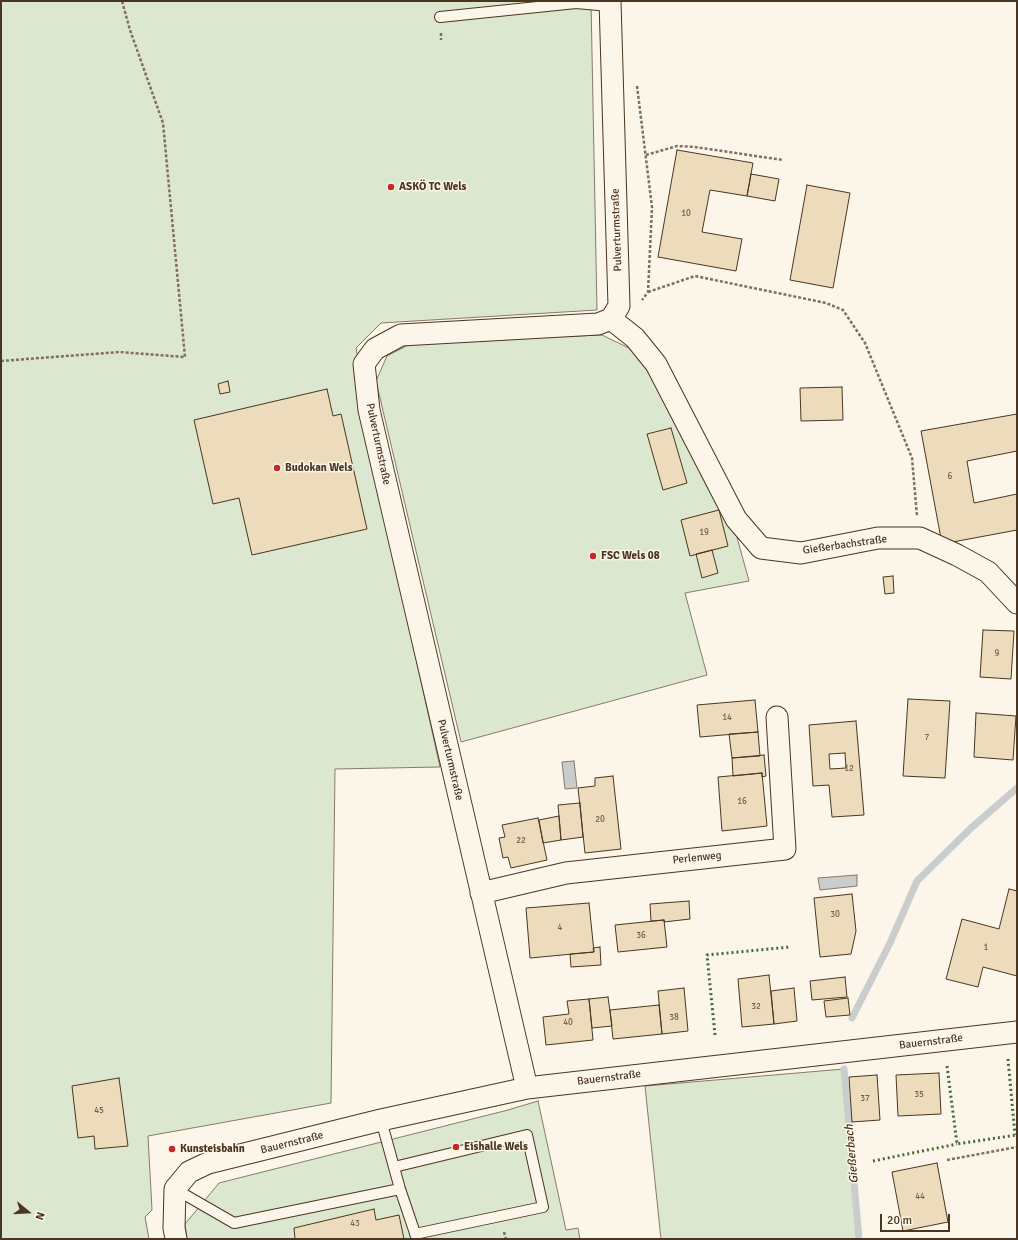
<!DOCTYPE html>
<html>
<head>
<meta charset="utf-8">
<style>
	body { margin:0 }
	#map { position:relative; width:1018px; height:1240px; overflow:hidden; background:#fbf6e9; font-family:Signika,sans-serif }
	canvas { display:block }
	.frame { position:absolute; inset:0; border:2px solid #4a3520; pointer-events:none }
	.north { position:absolute; left:8px; top:1192px; width:40px; height:40px; -webkit-text-stroke:3px #fbf6e9; paint-order:stroke; rotate:108deg; font-size:11px; font-weight:700; line-height:16px; text-align:center; color:#4a3520 }
	.north::after { content:''; display:block; margin:auto; width:14px; height:18px; background:#4a3520; clip-path:polygon(50% 0,100% 100%,50% 72%,0 100%) }
	.scale { position:absolute; left:880px; top:1214px; width:70px; height:18px; box-sizing:border-box; border:2px solid #4a3520; border-top:0; padding-left:5px; font-size:12px; line-height:14px; white-space:nowrap; color:#4a3520; -webkit-text-stroke:3px #fbf6e9; paint-order:stroke }
</style>
</head>
<body>
<div id="map">
<canvas width="1018" height="1240"></canvas>
<div class="frame"></div>
<div class="north">N</div>
<div class="scale">20 m</div>
</div>
<script>
const c = document.querySelector('canvas').getContext('2d');
c.lineJoin = 'round';
function paint(path, color) { c.fillStyle = color; c.fill(path, 'evenodd'); }
const shape = rows => new Path2D(rows.map(r => 'M' + r).join(''));
function stroke(path, color, width, dash) { c.strokeStyle = color; c.lineWidth = width; c.lineCap = dash ? 'butt' : 'round'; c.setLineDash(dash || []); c.stroke(path); }
function write(font, color, halo, rows, align = 'center') {
  c.font = font + ' Signika,sans-serif'; c.lineWidth = 3; c.setLineDash([]); c.textBaseline = 'middle'; c.strokeStyle = halo; c.fillStyle = color; for (const [text, x, y, turn = 0] of rows) {
    c.save(); c.translate(x, y); c.rotate((+turn || 0) * Math.PI / 180); c.textAlign = isNaN(turn) ? turn : align; if (halo) c.strokeText(text, 0, 0); c.fillText(text, 0, 0); c.restore();
  }
}
const green = shape([
	[1,1,591,1,597,310,381,323,356,348,392,551,440,767,335,769,331,1103,148,1136,152,1210,145,1217,149,1239,1,1239,1,1],
	[602,335,631,349,650,369,735,530,749,581,685,593,707,675,461,742,376,381,387,356,414,342,602,335],
	[844,1069,859,1239,661,1239,645,1086,844,1069],
	[538,1101,566,1230,578,1228,580,1239,187,1239,185,1224,219,1183,508,1110,538,1101]
]);
paint(green, '#dce7d0');
stroke(green, '#887966', 1);
const water = shape([
	[574,761,577,788,565,789,562,762,574,761],
	[857,875,857,886,820,890,818,878,857,875]
]);
paint(water, '#c9cecd');
stroke(water, '#887966', 1);
stroke(shape([
	[852,1018,890,943,917,881,970,829,1017,788],
	[844,1069,859,1239]
]), '#c9cecd', 7);
const building = shape([
	[677,150,753,163,747,196,710,190,702,232,742,239,736,271,658,257,677,150],
	[751,174,779,179,775,201,747,196,751,174],
	[807,185,850,193,833,288,790,280,807,185],
	[228,381,230,392,220,394,218,384,228,381],
	[842,387,843,420,801,421,800,388,842,387],
	[327,389,333,416,341,414,367,529,252,555,239,498,213,504,194,420,327,389],
	[1017,414,1017,451,967,461,974,503,1017,494,1017,530,942,544,921,431,1017,414],
	[671,428,687,483,663,490,647,434,671,428],
	[719,510,728,546,690,556,681,520,719,510],
	[712,550,718,573,702,578,696,554,712,550],
	[893,576,894,593,885,594,883,577,893,576],
	[983,630,1014,631,1011,679,980,677,983,630],
	[908,699,950,701,945,778,903,776,908,699],
	[755,700,758,732,700,737,697,705,755,700],
	[976,713,1016,716,1013,760,974,757,976,713],
	[856,721,864,815,832,817,829,785,813,786,809,725,856,721],
	[845,753,846,768,830,769,829,754,845,753],
	[758,732,760,756,732,758,729,734,758,732],
	[764,755,766,776,762,777,762,773,733,776,732,758,764,755],
	[762,773,767,826,722,831,718,777,762,773],
	[613,776,621,849,585,853,578,788,595,786,595,778,613,776],
	[580,803,583,837,561,840,558,805,580,803],
	[559,816,561,840,543,843,539,820,559,816],
	[538,818,547,860,511,868,508,857,503,858,499,838,505,837,502,825,538,818],
	[1009,889,1017,891,1017,976,983,967,978,987,946,979,962,919,999,929,1009,889],
	[852,894,856,931,851,954,820,957,814,898,852,894],
	[689,901,690,919,664,922,664,920,651,921,650,904,689,901],
	[589,903,594,952,530,958,526,908,589,903],
	[664,920,667,947,618,952,615,925,664,920],
	[600,947,601,965,571,967,570,954,594,952,593,948,600,947],
	[769,975,774,1024,742,1027,738,979,769,975],
	[845,977,847,997,812,1000,810,981,845,977],
	[684,988,688,1031,662,1034,658,991,684,988],
	[794,988,797,1021,774,1024,771,991,794,988],
	[608,997,612,1026,592,1028,589,999,608,997],
	[848,998,850,1015,826,1017,824,1001,848,998],
	[589,999,593,1040,546,1045,543,1017,569,1014,567,1001,589,999],
	[659,1005,662,1034,613,1039,610,1010,659,1005],
	[939,1073,941,1114,898,1116,896,1075,939,1073],
	[877,1075,880,1120,852,1122,849,1077,877,1075],
	[119,1078,128,1146,95,1149,94,1136,78,1138,72,1086,119,1078],
	[937,1163,948,1222,903,1231,892,1172,937,1163],
	[374,1209,376,1220,399,1215,404,1239,295,1239,294,1228,374,1209]
]);
paint(building, '#ecdcbc');
stroke(building, '#4a3520', 1);
const lane = shape([
	[440,17,576,3,610,6],
	[381,1120,400,1189,417,1239],
	[394,1167,527,1135,543,1207,415,1234],
	[175,1189,234,1223,400,1189]
]);
const street = shape([
	[611,319,635,338,656,364,736,519,761,548,801,553,878,538,920,538,957,555,988,572,1017,603],
	[481,893,566,873,785,849,777,717],
	[527,1088,369,410,364,364,375,349,401,335,598,324,611,319,619,306,610,1],
	[176,1239,174,1228,175,1189,189,1172,208,1163,381,1120,527,1088,1017,1032]
]);
stroke(lane, '#4a3520', 12);
stroke(street, '#4a3520', 23);
stroke(shape([
	[441,33,441,40],
	[637,86,652,207,648,292,642,300],
	[646,155,677,146,695,147,783,160],
	[648,292,695,276,826,303,843,310,865,343,912,458,917,516],
	[1,361,119,352,185,357,163,123,130,30,122,1],
	[947,1160,1017,1147],
	[504,1232,506,1239]
]), '#7f6f5c', 2.5, [3, 2]);
stroke(lane, '#fbf6e9', 10);
stroke(street, '#fbf6e9', 21);
stroke(shape([
	[715,1035,707,955,790,947],
	[1008,1059,1015,1135],
	[947,1066,957,1144,1017,1135],
	[873,1161,957,1144]
]), '#436837', 3, [2, 3]);
for (const [x, y, r, color] of [
	[391,187,4,"#c62828"],
	[277,468,4,"#c62828"],
	[593,556,4,"#c62828"],
	[456,1147,4,"#c62828"],
	[172,1149,4,"#c62828"]
]) { const dot = new Path2D(); dot.arc(x, y, r, 0, 2 * Math.PI); c.fillStyle = color; c.fill(dot); stroke(dot, '#fbf6e9', 1.5); }
write('9px', '#725f47', null, [
	["10",686,214],
	["6",950,477],
	["19",704,533],
	["9",997,654],
	["14",727,718],
	["7",927,738],
	["12",849,769],
	["16",742,802],
	["20",600,820],
	["22",521,841],
	["30",835,915],
	["4",560,928],
	["36",641,936],
	["1",986,948],
	["32",756,1007],
	["38",674,1018],
	["40",568,1023],
	["35",919,1095],
	["37",865,1099],
	["45",99,1111],
	["44",920,1197],
	["43",355,1224]
]);
write('bold 11px', '#4a3520', '#fbf6e9', [
	["ASKÖ TC Wels",399,187],
	["Budokan Wels",285,468],
	["FSC Wels 08",601,556],
	["Eishalle Wels",464,1147],
	["Kunsteisbahn",180,1149]
], 'left');
write('11px', '#4a3520', '#fbf6e9', [
	["Pulverturmstraße",617,230,-92],
	["Pulverturmstraße",378,444,78],
	["Gießerbachstraße",845,545,-8],
	["Pulverturmstraße",450,760,77],
	["Perlenweg",697,858,-6],
	["Bauernstraße",931,1042,-7],
	["Bauernstraße",609,1078,-7],
	["Bauernstraße",292,1143,-14]
]);
write('italic 12px', '#4a3520', '#fbf6e9', [
	["Gießerbach",852,1154,-95]
]);
</script>
</body>
</html>
